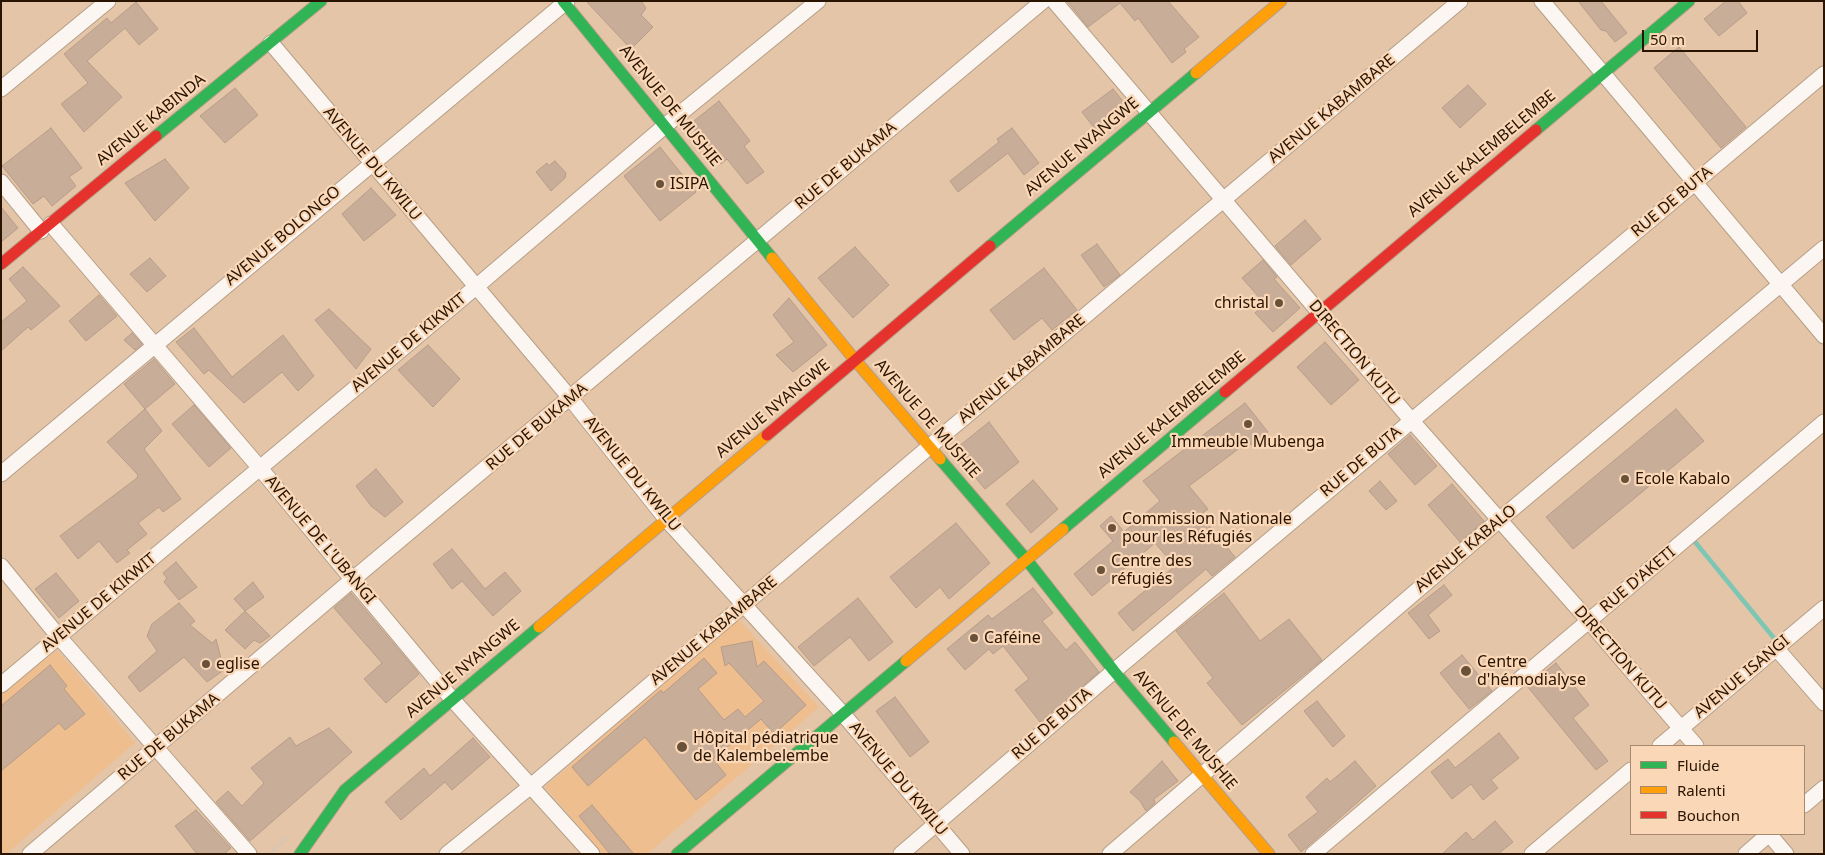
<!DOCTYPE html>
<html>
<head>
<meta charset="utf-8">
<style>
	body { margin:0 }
	#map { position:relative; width:1825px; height:855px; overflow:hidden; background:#e4c5a7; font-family:"Noto Sans",sans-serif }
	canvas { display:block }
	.frame { position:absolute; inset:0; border:2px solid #281400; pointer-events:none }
	.legend { position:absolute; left:1630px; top:745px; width:175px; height:90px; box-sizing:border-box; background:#fad7b7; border:1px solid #a6896e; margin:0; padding:6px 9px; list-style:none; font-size:15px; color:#281400 }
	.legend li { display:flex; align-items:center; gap:10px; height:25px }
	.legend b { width:25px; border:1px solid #a6896e }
	.scale { position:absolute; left:1642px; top:30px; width:116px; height:22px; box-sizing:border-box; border:2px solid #281400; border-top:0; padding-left:6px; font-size:15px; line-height:18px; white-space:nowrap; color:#281400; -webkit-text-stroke:4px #fad7b7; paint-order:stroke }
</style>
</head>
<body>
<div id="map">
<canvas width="1825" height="855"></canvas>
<div class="frame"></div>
<ul class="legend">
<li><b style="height:6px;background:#30b455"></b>Fluide</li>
<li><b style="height:6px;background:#ff9f0a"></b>Ralenti</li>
<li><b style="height:6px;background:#e5322d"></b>Bouchon</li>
</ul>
<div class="scale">50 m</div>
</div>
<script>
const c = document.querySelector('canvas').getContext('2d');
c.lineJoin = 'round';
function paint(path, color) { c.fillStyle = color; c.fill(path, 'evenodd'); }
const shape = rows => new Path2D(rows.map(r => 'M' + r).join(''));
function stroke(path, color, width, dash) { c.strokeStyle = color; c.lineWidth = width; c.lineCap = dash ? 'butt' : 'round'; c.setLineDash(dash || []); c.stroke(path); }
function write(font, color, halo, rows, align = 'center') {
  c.font = font + ' "Noto Sans",sans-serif'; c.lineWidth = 4.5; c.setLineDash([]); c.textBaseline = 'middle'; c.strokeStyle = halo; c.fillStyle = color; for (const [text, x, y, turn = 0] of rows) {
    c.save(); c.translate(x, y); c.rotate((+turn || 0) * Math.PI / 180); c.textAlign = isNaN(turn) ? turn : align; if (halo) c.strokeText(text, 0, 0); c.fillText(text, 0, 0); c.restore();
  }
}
paint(shape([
	[738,619,819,707,647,854,603,854,545,787],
	[57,650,135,743,6,854,1,854,1,695]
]), '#eebe8f');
stroke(shape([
	[1691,537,1778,643]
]), '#7ec6b4', 4.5);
const building = shape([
	[586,1,641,1,646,8,641,15,653,27,631,49,586,1],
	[1067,1,1168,1,1199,37,1184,49,1186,52,1172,63,1138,18,1135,21,1120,3,1088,27,1067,1],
	[1578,1,1601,1,1627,33,1615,42,1606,31,1601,30,1578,1],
	[1726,1,1738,1,1747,13,1719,36,1704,19,1726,1],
	[136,2,158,29,139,45,125,28,87,61,122,97,84,132,61,104,88,83,64,54,107,18,111,23,136,2],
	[1679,47,1746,127,1721,148,1654,68,1679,47],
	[1468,85,1486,104,1460,128,1442,108,1468,85],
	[235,88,258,115,225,143,200,116,235,88],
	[1113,89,1126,105,1095,129,1082,112,1113,89],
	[719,101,750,141,744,146,764,172,747,184,727,159,721,164,690,124,719,101],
	[51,128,82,168,69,177,76,186,52,206,44,196,33,204,2,166,51,128],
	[1012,128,1039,163,1024,175,1008,153,958,192,950,181,999,142,997,139,1012,128],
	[660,147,696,192,660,221,624,176,660,147],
	[165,159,189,188,155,221,125,183,165,159],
	[555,161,566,173,565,178,551,191,536,172,547,163,548,166,555,161],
	[371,188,396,215,364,241,342,214,371,188],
	[1,207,18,228,1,242,1,207],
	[1305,220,1321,239,1291,265,1275,246,1305,220],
	[1097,244,1120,275,1104,287,1081,255,1097,244],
	[855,247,889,285,853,318,818,278,855,247],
	[150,258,166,276,147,292,130,274,150,258],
	[1263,260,1277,277,1274,279,1300,308,1273,332,1255,313,1265,304,1242,278,1263,260],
	[23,267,60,306,31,330,28,327,1,351,1,322,27,301,9,279,23,267],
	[1044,268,1077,310,1052,330,1042,318,1014,340,990,310,1044,268],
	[99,295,117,316,86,341,69,321,99,295],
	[789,298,827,345,793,372,776,355,794,342,773,315,789,298],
	[329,309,371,349,356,369,315,320,329,309],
	[194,328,232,377,283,335,314,376,298,391,282,372,244,403,209,370,204,374,176,342,194,328],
	[132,333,142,344,135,350,124,340,132,333],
	[1325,342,1359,380,1331,405,1297,367,1325,342],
	[428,345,460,379,433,407,398,370,428,345],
	[154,359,175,384,145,409,124,384,154,359],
	[1245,403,1268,432,1251,445,1249,441,1189,486,1208,509,1200,515,1235,557,1212,576,1206,569,1133,631,1118,613,1175,566,1155,543,1092,596,1074,574,1113,541,1100,526,1111,516,1124,532,1160,501,1143,481,1245,403],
	[194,405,231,448,209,467,172,424,194,405],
	[145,409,162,431,144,449,181,499,163,512,159,507,138,523,147,534,127,550,130,553,117,563,99,541,78,559,60,536,137,478,138,475,107,442,145,409],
	[1676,409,1704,441,1573,549,1546,517,1676,409],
	[989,422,1019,462,985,489,953,451,989,422],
	[1410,435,1437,466,1415,485,1388,454,1410,435],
	[376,469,403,502,385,517,371,506,356,486,376,469],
	[1033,480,1058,509,1031,533,1006,504,1033,480],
	[1380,481,1397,501,1386,510,1369,491,1380,481],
	[1452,484,1484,521,1460,542,1428,505,1452,484],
	[956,523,990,563,949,599,940,587,916,608,890,577,956,523],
	[452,549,485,589,505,572,521,591,493,616,462,581,452,589,433,564,452,549],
	[176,562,197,587,179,600,164,582,167,578,163,573,176,562],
	[56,573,79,601,59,618,35,589,56,573],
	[253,582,264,597,245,611,234,599,253,582],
	[1444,585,1452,595,1428,615,1440,631,1429,639,1408,613,1444,585],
	[1033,588,1053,613,1042,621,1066,650,1075,642,1099,672,1040,722,1015,690,1029,679,1003,646,993,654,989,649,965,670,947,649,988,615,992,619,1033,588],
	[351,593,419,674,386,703,364,679,382,663,334,608,351,593],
	[1224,593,1260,641,1289,619,1322,660,1242,725,1207,683,1213,678,1176,631,1224,593],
	[858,598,893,642,869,661,850,637,814,666,798,647,858,598],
	[179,603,195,621,190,625,212,643,216,639,224,670,207,682,184,657,140,692,128,677,157,651,147,636,152,624,179,603],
	[245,611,270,636,260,643,254,640,245,649,225,630,245,611],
	[752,641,757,667,764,661,806,705,774,734,761,719,713,759,726,775,696,800,645,737,588,786,572,767,661,690,663,693,704,658,717,673,698,689,724,720,738,709,745,717,764,701,729,663,725,666,721,647,752,641],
	[1462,655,1492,691,1469,709,1440,673,1462,655],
	[1556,663,1589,705,1573,718,1608,761,1596,770,1527,686,1556,663],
	[50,665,67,686,64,689,85,714,65,730,59,723,1,771,1,706,50,665],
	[895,697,929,742,910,757,876,711,895,697],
	[1317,701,1345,736,1333,747,1304,711,1317,701],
	[329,728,352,752,250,841,216,802,228,791,242,806,264,783,251,768,290,737,296,746,329,728],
	[1499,733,1519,758,1491,780,1498,788,1483,800,1471,784,1452,799,1431,772,1448,759,1455,768,1499,733],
	[473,738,490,757,452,790,445,782,401,820,385,802,424,768,430,776,473,738],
	[1162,761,1178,781,1154,799,1155,803,1146,811,1140,801,1130,792,1162,761],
	[1355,761,1376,786,1301,852,1288,835,1318,812,1306,797,1327,778,1330,782,1355,761],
	[592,805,634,854,610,854,579,816,592,805],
	[196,810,231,848,224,854,197,854,175,826,196,810],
	[1495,821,1513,842,1498,854,1442,854,1466,832,1473,840,1495,821]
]);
paint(building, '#c8ad99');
stroke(building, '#b79c89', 1);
const street = shape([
	[1054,1,1411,420,1589,621,1696,746],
	[1542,1,1824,336],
	[271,43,571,399,667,520,843,714,962,854],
	[1,89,108,1],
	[1,182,41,231],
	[51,224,259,467,452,699,592,854],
	[1,474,567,1],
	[1,566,59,637,249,854],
	[1776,648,1824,703],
	[1,685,477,286,666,125,818,1],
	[1660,746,1824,608],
	[1804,805,1824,788],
	[1769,834,1786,854],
	[30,854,352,580,1043,1],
	[447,854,531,786,929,447,1460,1],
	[901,854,1114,671,1824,74],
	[1110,854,1498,521,1824,248],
	[1313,854,1824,422],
	[1532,854,1631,770],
	[1746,854,1769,834]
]);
const fast = shape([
	[563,1,772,258],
	[1536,130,1689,1],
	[156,136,321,1],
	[990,246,1196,73],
	[940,459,1026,559,1114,671,1174,742],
	[1063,529,1225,392],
	[300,854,345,790,539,627],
	[677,854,906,661]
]);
const slow = shape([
	[1196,73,1281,1],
	[772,258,855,360,940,459],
	[539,627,767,435],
	[906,661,1063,529],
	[1174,742,1269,854]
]);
const jam = shape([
	[1,264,156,136],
	[1225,392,1536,130],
	[767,435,990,246]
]);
stroke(street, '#b69e86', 17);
stroke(fast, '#b69e86', 13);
stroke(slow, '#b69e86', 13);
stroke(jam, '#b69e86', 13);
stroke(shape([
	[269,854,288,837]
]), '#cfc6bc', 2.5, [2.5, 2.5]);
stroke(street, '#fbf6f2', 15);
stroke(fast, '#30b455', 11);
stroke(slow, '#ff9f0a', 11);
stroke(jam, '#e5322d', 11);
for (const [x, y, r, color] of [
	[660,184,5,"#6a523a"],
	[1279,303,5,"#6a523a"],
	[1248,424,5,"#6a523a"],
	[1625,479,5,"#6a523a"],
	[1112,528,5,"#6a523a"],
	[1101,570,5,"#6a523a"],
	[974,638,5,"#6a523a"],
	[206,664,5,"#6a523a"],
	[1466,671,6,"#6a523a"],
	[682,747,6,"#6a523a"]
]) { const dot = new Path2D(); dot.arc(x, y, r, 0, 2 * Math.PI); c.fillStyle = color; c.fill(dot); stroke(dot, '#fad7b7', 2); }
write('16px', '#281400', '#fad7b7', [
	["AVENUE DE MUSHIE",670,106,51],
	["AVENUE KABAMBARE",1332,109,-40],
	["AVENUE KABINDA",151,120,-39],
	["AVENUE NYANGWE",1082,147,-40],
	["AVENUE KALEMBELEMBE",1482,154,-40],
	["AVENUE DU KWILU",372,164,50],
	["RUE DE BUKAMA",846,166,-40],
	["RUE DE BUTA",1672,202,-40],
	["AVENUE BOLONGO",283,236,-40],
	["AVENUE DE KIKWIT",409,343,-40],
	["DIRECTION KUTU",1354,353,50],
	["AVENUE KABAMBARE",1022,369,-40],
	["AVENUE NYANGWE",773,409,-40],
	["AVENUE KALEMBELEMBE",1172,415,-40],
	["AVENUE DE MUSHIE",927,419,49],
	["RUE DE BUKAMA",537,427,-40],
	["RUE DE BUTA",1361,462,-40],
	["AVENUE DU KWILU",632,474,51],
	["AVENUE DE L'UBANGI",320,540,50],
	["AVENUE KABALO",1466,549,-40],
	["RUE D'AKETI",1638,580,-40],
	["AVENUE DE KIKWIT",99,603,-40],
	["AVENUE KABAMBARE",714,631,-40],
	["DIRECTION KUTU",1620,658,49],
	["AVENUE NYANGWE",463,669,-40],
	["AVENUE ISANGI",1742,677,-40],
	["RUE DE BUTA",1052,724,-41],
	["AVENUE DE MUSHIE",1185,730,50],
	["RUE DE BUKAMA",169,737,-40],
	["AVENUE DU KWILU",898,779,50]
]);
write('16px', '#281400', '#fad7b7', [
	["ISIPA",670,184],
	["christal",1269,303,"right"],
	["Immeuble Mubenga",1248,442,"center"],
	["Ecole Kabalo",1635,479],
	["Commission Nationale",1122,519],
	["pour les Réfugiés",1122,537],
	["Centre des",1111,561],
	["réfugiés",1111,579],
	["Caféine",984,638],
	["Centre",1477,662],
	["d'hémodialyse",1477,680],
	["eglise",216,664],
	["Hôpital pédiatrique",693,738],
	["de Kalembelembe",693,756]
], 'left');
</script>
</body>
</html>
